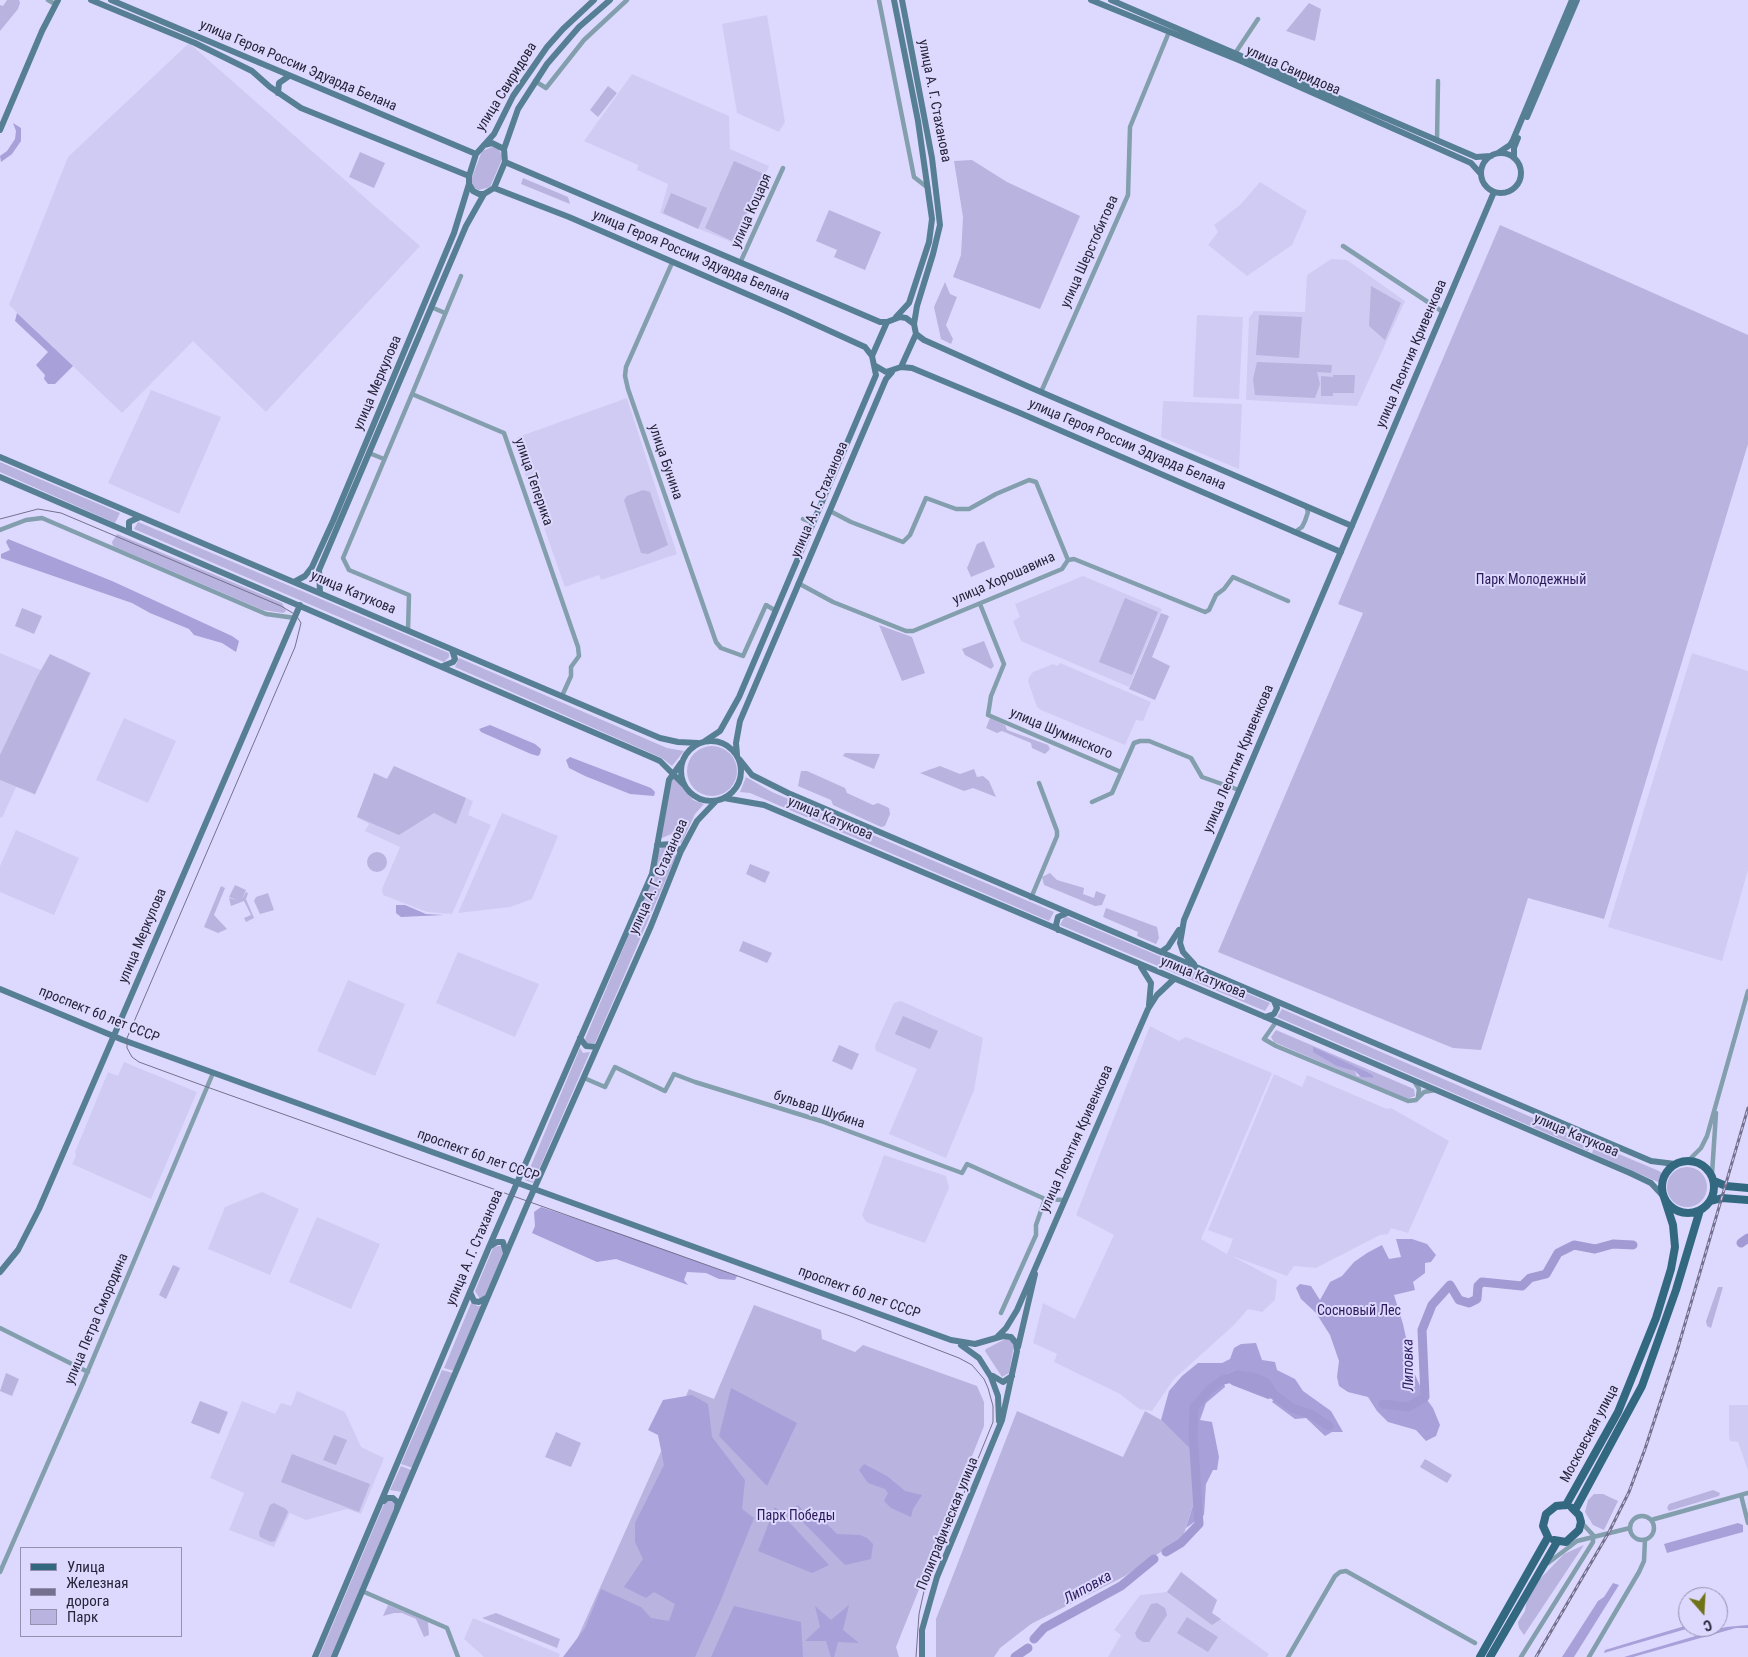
<!DOCTYPE html>
<html>
<head>
<meta charset="utf-8">
<style>
	body { margin:0 }
	#map { position:relative; width:1748px; height:1657px; overflow:hidden; background:#ddd9fe; font-family:"Roboto Condensed",sans-serif }
	canvas { display:block }
	.legend { position:absolute; left:20px; top:1547px; width:162px; height:90px; box-sizing:border-box; background:#ddd9fe; border:1px solid #9490af; margin:0; padding:6px 9px; list-style:none; font-size:15px; color:#272339 }
	.legend li { display:flex; align-items:center; gap:10px; height:25px }
	.legend b { width:25px; border:1px solid #9490af }
	.north { position:absolute; left:1678px; top:1587px; width:50px; height:50px; box-sizing:border-box; background:#ddd9fe; border:1px solid #9490af; border-radius:50%; rotate:161deg; font-size:14px; font-weight:700; line-height:20px; text-align:center; color:#272339 }
	.north::after { content:''; display:block; margin:auto; width:18px; height:22px; background:#707217; clip-path:polygon(50% 0,100% 100%,50% 72%,0 100%) }
</style>
</head>
<body>
<div id="map">
<canvas width="1748" height="1657"></canvas>
<ul class="legend">
<li><b style="height:6px;background:#336881"></b>Улица</li>
<li><b style="height:6px;background:#74708d"></b>Железная дорога</li>
<li><b style="height:14px;background:#b8b3df"></b>Парк</li>
</ul>
<div class="north">С</div>
</div>
<script>
const c = document.querySelector('canvas').getContext('2d');
c.lineJoin = 'round';
function paint(path, color) { c.fillStyle = color; c.fill(path, 'evenodd'); }
const shape = rows => new Path2D(rows.map(r => 'M' + r).join(''));
function stroke(path, color, width, dash) { c.strokeStyle = color; c.lineWidth = width; c.lineCap = dash ? 'butt' : 'round'; c.setLineDash(dash || []); c.stroke(path); }
function write(font, color, halo, rows, align = 'center') {
  c.font = font + ' "Roboto Condensed",sans-serif'; c.lineWidth = 4; c.setLineDash([]); c.textBaseline = 'middle'; c.strokeStyle = halo; c.fillStyle = color; for (const [text, x, y, turn = 0] of rows) {
    c.save(); c.translate(x, y); c.rotate((+turn || 0) * Math.PI / 180); c.textAlign = isNaN(turn) ? turn : align; if (halo) c.strokeText(text, 0, 0); c.fillText(text, 0, 0); c.restore();
  }
}
paint(shape([
	[767,15,785,122,779,132,737,113,722,24],
	[189,43,420,246,266,412,193,341,122,413,9,305,68,157],
	[632,74,729,116,730,149,769,166,736,244,660,213,668,184,637,170,638,165,584,141],
	[1260,182,1307,211,1292,245,1247,276,1208,245,1218,232,1214,225,1240,205],
	[1331,259,1347,260,1405,301,1357,406,1246,400,1249,318,1254,311,1305,312,1307,275],
	[1197,315,1243,317,1239,399,1193,397],
	[151,390,221,417,179,514,108,483],
	[627,398,677,554,601,580,599,575,565,587,514,443,518,437],
	[1163,401,1242,404,1239,469,1161,437],
	[1083,576,1162,609,1129,687,1021,641,1013,621,1020,617,1015,604],
	[0,653,41,670,62,659,91,673,35,795,16,787,2,818,0,817],
	[1692,653,1748,671,1748,870,1722,961,1608,927],
	[1060,663,1151,702,1143,721,1136,720,1125,745,1041,710,1037,707,1028,681,1029,677,1033,672,1053,664,1058,666],
	[124,718,176,741,148,803,96,780],
	[394,766,473,801,468,815,491,825,452,914,427,912,383,895,382,889,400,847,365,831,369,824,357,817,374,773,387,779],
	[502,813,558,836,532,899,510,907,458,913],
	[16,830,79,858,54,915,0,892,0,866],
	[458,952,539,984,515,1037,436,1003],
	[348,980,405,1004,375,1076,317,1051],
	[901,1001,983,1038,974,1090,946,1158,889,1134,917,1069,876,1051,875,1046,894,1003],
	[1150,1026,1179,1041,1186,1037,1272,1073,1201,1239,1227,1254,1233,1239,1208,1230,1274,1074,1302,1087,1307,1075,1387,1109,1391,1108,1449,1141,1408,1233,1391,1228,1388,1234,1380,1235,1316,1268,1294,1266,1287,1276,1232,1256,1277,1280,1275,1300,1262,1312,1248,1309,1234,1325,1174,1379,1152,1411,1139,1409,1120,1394,1054,1362,1057,1354,1033,1343,1043,1303,1075,1319,1114,1235,1076,1215],
	[124,1062,197,1092,151,1199,72,1164,76,1156,75,1152,108,1072,118,1076],
	[884,1155,946,1176,949,1188,925,1243,866,1222,862,1215],
	[262,1192,299,1209,270,1275,208,1249,225,1207],
	[317,1217,380,1244,351,1309,289,1282],
	[297,1391,345,1412,361,1447,384,1458,361,1514,347,1509,306,1520,290,1513,274,1547,229,1530,244,1493,210,1478,242,1401,275,1414,281,1403,291,1406],
	[1729,1405,1748,1405,1748,1471,1738,1442,1730,1441,1729,1436],
	[1181,1572,1217,1600,1212,1613,1269,1654,1267,1657,1108,1657,1121,1635,1114,1630,1140,1595,1167,1592],
	[473,1618,560,1654,559,1657,484,1657,464,1639]
]), '#d0cbf2');
paint(shape([
	[7,0,19,0,20,3,18,9,0,31,0,5,3,6],
	[1309,3,1321,9,1315,41,1286,31],
	[608,86,617,93,598,117,590,110],
	[492,147,498,148,503,157,490,187,479,190,474,188,471,180,482,151],
	[360,152,385,163,374,188,349,177],
	[972,160,1007,182,1080,216,1040,309,953,277,961,255,963,217,954,161],
	[734,161,764,174,734,242,705,228],
	[523,178,568,197,570,204,521,184],
	[671,193,707,208,698,229,663,213],
	[829,210,881,232,865,270,834,257,837,250,816,241],
	[1500,225,1748,335,1748,444,1604,919,1528,898,1481,1050,1453,1048,1218,952,1363,613,1338,604],
	[945,282,950,294,957,297,946,325,953,339,951,344,941,339,934,307],
	[1371,286,1401,303,1385,340,1369,326],
	[1259,315,1302,317,1299,358,1256,355],
	[1257,362,1332,365,1331,373,1317,372,1320,384,1315,398,1255,395,1253,379],
	[1333,375,1355,375,1354,393,1333,393,1333,396,1321,396,1321,376,1333,377],
	[0,462,42,480,120,513,115,523,0,472],
	[643,490,650,492,668,545,648,554,641,553,624,500,627,496],
	[138,522,449,653,449,657,444,662,134,529],
	[117,534,282,603,286,611,283,613,263,610,113,546,112,542],
	[984,541,995,567,971,577,967,568,977,544],
	[1125,598,1158,612,1132,675,1099,662],
	[22,608,42,616,34,634,15,626],
	[1161,613,1169,616,1152,657,1170,666,1155,700,1129,689],
	[879,625,912,637,925,673,902,681],
	[984,641,994,666,991,669,965,655,962,649],
	[50,654,90,673,35,794,0,780,0,755,37,677],
	[459,658,667,748,684,751,672,766,662,758,455,667],
	[990,718,1005,725,1007,730,1048,745,1050,749,1045,754,1032,748,1031,743,1002,731,997,733,986,728],
	'687 771a25 25 0 1 1 50 0a25 25 0 1 1-50 0Z',
	[845,753,880,754,874,769,843,756],
	[394,766,466,798,456,824,434,813,399,835,357,817,374,773,387,779],
	[940,766,960,774,974,769,977,777,983,776,989,781,996,797,973,788,964,791,920,773],
	[801,771,807,771,845,788,847,793,873,805,878,803,889,808,890,814,885,826,881,827,833,805,831,800,798,786],
	[674,777,693,800,704,804,695,814,681,844,678,838,671,834,660,839,670,785],
	[746,777,772,792,1054,912,1049,921,750,793,740,792],
	[662,847,671,847,676,856,595,1043,587,1043,585,1039,652,880,658,852],
	'367 862a10 10 0 1 1 20 0a10 10 0 1 1-20 0Z',
	[750,864,770,872,765,883,746,874],
	[1050,873,1057,880,1084,888,1083,894,1094,898,1096,891,1106,895,1102,905,1095,906,1044,885,1042,877],
	[235,885,246,890,242,899,246,892,248,893,246,899,254,918,246,922,244,918,251,915,244,901,231,906,229,898,237,900,229,897],
	[221,886,225,888,214,915,227,929,218,933,204,927],
	[268,893,274,910,260,914,254,901,256,897],
	[1106,908,1157,927,1159,938,1156,944,1137,936,1138,932,1103,917],
	[1065,916,1270,1003,1265,1011,1060,925],
	[743,941,772,953,767,963,739,951],
	[1282,1009,1591,1143,1588,1151,1277,1017],
	[903,1016,938,1031,930,1049,895,1034],
	[1276,1030,1414,1089,1415,1096,1407,1099,1274,1042,1271,1037],
	[1313,1048,1372,1074,1374,1078,1357,1076,1355,1071,1329,1061],
	[839,1045,859,1054,852,1070,832,1061],
	[580,1048,583,1053,590,1052,533,1183,525,1180],
	[1595,1144,1659,1171,1662,1173,1658,1182,1592,1153],
	'1667 1187a20 20 0 1 1 40 0a20 20 0 1 1-40 0Z',
	[498,1246,502,1246,504,1254,487,1296,480,1299,475,1291,493,1248],
	[173,1265,180,1268,166,1299,159,1295],
	[1718,1287,1723,1287,1711,1328,1707,1326,1706,1321],
	[472,1301,477,1306,483,1306,454,1371,444,1368],
	[754,1305,821,1330,822,1339,855,1352,863,1345,977,1386,984,1402,984,1426,896,1647,899,1657,569,1657,689,1389,714,1399],
	[1007,1338,1010,1338,1014,1345,1009,1373,1002,1377,985,1351,986,1349],
	[442,1370,453,1373,413,1468,401,1464],
	[6,1373,19,1379,12,1396,0,1391],
	[200,1401,228,1412,219,1434,191,1423],
	[1017,1411,1123,1457,1145,1411,1161,1420,1190,1449,1195,1499,1183,1537,1125,1576,1031,1624,1000,1648,994,1657,936,1657,936,1619],
	[556,1432,581,1443,571,1467,545,1457],
	[334,1435,347,1440,336,1465,323,1460],
	[292,1454,370,1484,359,1512,281,1482],
	[1425,1459,1452,1475,1447,1483,1420,1467],
	[401,1466,411,1470,402,1492,390,1490],
	[1713,1490,1720,1493,1719,1496,1669,1511,1667,1508,1669,1504],
	[1594,1494,1603,1494,1618,1501,1604,1530,1593,1525,1585,1512,1588,1500],
	[389,1500,396,1503,395,1507,331,1657,319,1657,384,1504],
	[274,1503,286,1509,288,1512,275,1541,271,1542,260,1537,259,1533,270,1505],
	[1584,1545,1524,1635,1519,1628,1518,1622,1525,1611,1527,1599,1540,1579,1564,1554],
	[1181,1572,1217,1600,1212,1613,1221,1619,1212,1625,1167,1592],
	[1157,1603,1165,1608,1167,1615,1149,1642,1143,1642,1137,1638,1135,1633,1151,1604],
	[388,1605,428,1622,429,1635,424,1637,416,1619,402,1613,394,1613,383,1616],
	[496,1613,560,1639,557,1648,482,1618],
	[1187,1617,1218,1637,1208,1652,1177,1633]
]), '#b8b3df');
paint(shape([
	[13,123,21,128,21,141,12,154,1,162,0,156,7,151,15,139,16,131],
	[17,313,73,366,55,384,48,384,44,379,45,375,36,365,48,352,15,321],
	[8,539,112,581,232,636,239,641,236,652,222,643,194,635,189,629,150,613,132,603,1,558,1,554,10,550,6,542],
	[490,725,535,744,541,749,540,754,538,756,531,754,481,732,479,729],
	[570,757,651,788,655,792,654,796,630,794,585,776,569,768,566,760],
	[396,905,405,905,426,914,444,915,401,917,396,913],
	[1313,1047,1372,1074,1374,1078,1361,1077,1355,1071,1337,1066,1313,1052],
	[541,1207,633,1238,737,1276,735,1280,719,1279,706,1273,687,1272,684,1280,688,1285,616,1259,597,1262,532,1233,535,1226,534,1212],
	[1396,1239,1412,1239,1427,1244,1436,1255,1431,1262,1425,1263,1425,1273,1413,1282,1415,1290,1394,1295,1403,1324,1413,1370,1425,1397,1433,1408,1440,1425,1436,1436,1426,1441,1416,1430,1388,1422,1377,1411,1368,1397,1348,1392,1339,1386,1337,1377,1339,1361,1330,1335,1316,1313,1301,1299,1296,1288,1300,1284,1311,1286,1320,1300,1330,1282,1342,1276,1354,1262,1367,1253,1382,1245,1389,1259,1401,1257],
	[1256,1343,1262,1360,1275,1362,1277,1370,1295,1379,1303,1391,1331,1411,1343,1432,1332,1432,1325,1436,1306,1418,1295,1419,1272,1402,1278,1392,1235,1370,1219,1379,1223,1380,1225,1387,1206,1403,1200,1420,1212,1422,1219,1457,1217,1470,1213,1470,1206,1484,1204,1515,1186,1528,1195,1499,1190,1449,1161,1420,1169,1391,1182,1376,1198,1363,1222,1363,1230,1359,1234,1348,1241,1344],
	[731,1388,797,1423,767,1486,719,1436],
	[692,1395,708,1404,712,1437,745,1480,742,1509,754,1518,720,1602,695,1657,563,1657,585,1628,601,1589,641,1607,651,1618,669,1621,675,1604,654,1592,646,1598,624,1587,643,1559,635,1542,635,1523,664,1465,658,1435,648,1430,663,1400],
	[864,1464,887,1476,905,1491,922,1495,913,1509,911,1517,891,1508,884,1501,888,1493,885,1489,868,1483,859,1470],
	[798,1505,811,1520,827,1524,837,1534,860,1535,867,1538,873,1544,871,1559,845,1565,794,1513,793,1508],
	[775,1507,829,1565,812,1573,758,1551],
	[1738,1523,1743,1525,1743,1532,1667,1553,1664,1544],
	[1613,1583,1619,1585,1574,1657,1562,1657,1598,1601,1604,1597],
	[849,1605,843,1630,859,1643,838,1642,834,1657,831,1657,826,1641,805,1641,820,1627,815,1606,831,1620],
	[734,1606,801,1622,803,1657,711,1657],
	[1688,1625,1693,1627,1604,1653,1605,1650],
	[1748,1625,1748,1628,1736,1628,1633,1657,1624,1657,1726,1627]
]), '#a8a0d9');
paint(shape([
	[1235,1370,1256,1373,1269,1379,1278,1392,1275,1397,1268,1399,1232,1385,1224,1379,1224,1376]
]), '#a29ad2');
stroke(shape([
	[1741,1243,1748,1238],
	[1267,1390,1292,1408,1310,1414,1329,1426],
	[1383,1404,1408,1407,1425,1397,1422,1330,1432,1305,1450,1285,1459,1300,1469,1303,1477,1299,1478,1286,1482,1282,1522,1286,1530,1278,1546,1274,1558,1253,1574,1245,1595,1249,1613,1244,1633,1245],
	[1166,1552,1181,1543,1199,1524,1193,1434,1194,1408,1210,1389,1223,1380,1236,1377],
	[1034,1639,1044,1628,1121,1586,1154,1559],
	[1015,1657,1028,1648]
]), '#a29ad2', 9);
stroke(shape([
	[48,0,55,4],
	[879,0,914,177,928,188],
	[1236,52,1258,19],
	[535,81,546,88,584,40,627,0],
	[1437,141,1438,81],
	[1343,246,1443,312],
	[672,263,626,367,625,376,628,389,716,642,721,648,743,656,766,605,776,611],
	[740,263,783,168],
	[461,276,412,394,504,433,578,647,579,656,571,667,571,676,562,696],
	[431,307,445,313],
	[1041,392,1128,195,1130,127,1169,32],
	[369,453,384,459],
	[830,511,851,522,903,542,910,535,926,498,956,509,969,509,996,494,1029,480,1036,482,1068,560],
	[803,519,813,523],
	[0,530,26,520,42,518,266,614,295,618],
	[1295,532,1302,527,1305,521,1308,512,1306,506],
	[798,583,833,602,906,631,913,631,1000,595,1062,569,1068,560,1074,559,1205,612,1209,610,1216,595,1224,589,1233,577,1288,601],
	[980,604,1004,664,991,696,988,715,1121,772],
	[408,630,409,595,349,570,343,558,412,394],
	[1092,802,1112,793,1134,743,1140,741,1149,741,1191,758,1202,777,1239,790],
	[1031,898,1057,836,1057,831,1039,783],
	[1276,1022,1264,1039,1276,1046,1408,1101,1416,1100,1424,1092,1435,1090],
	[584,1078,605,1087,615,1067,665,1091,674,1074,695,1082,821,1121,962,1173,967,1164,1045,1199,1064,1200],
	[1414,1081,1419,1089,1418,1097],
	[1688,1161,1701,1148,1707,1136,1748,991],
	[1712,1174,1716,1113],
	[1001,1313,1036,1235,1036,1225,1045,1199],
	[0,1328,88,1372],
	[1741,1495,1748,1523],
	'1630 1528a12 12 0 1 1 24 0a12 12 0 1 1-24 0Z',
	[1651,1520,1748,1493],
	[1581,1522,1593,1535],
	[1548,1563,1577,1541,1630,1528],
	[0,1572,82,1385,213,1073],
	[362,1591,447,1628,458,1657],
	[1288,1657,1335,1576,1340,1572,1346,1571,1475,1643],
	[1521,1657,1593,1542,1593,1535],
	[1589,1657,1639,1572,1644,1561,1645,1540]
]), '#839eac', 4.5);
stroke(shape([
	[91,0,195,43,252,71,270,87,301,108,469,176],
	[111,0,476,154],
	[894,0,918,121,932,219,929,242,909,303,896,317],
	[902,0,932,158,940,225,933,254,917,306,914,324],
	[1091,0,1241,61,1471,163,1480,173],
	[1111,0,1476,157,1491,156],
	[278,93,279,83,289,76],
	[1527,117,1577,0],
	[0,130,42,31,58,0],
	[484,145,492,143,504,149,505,162,494,188,484,194,479,194,473,191,469,184,469,176,476,154,494,134,513,96,547,47,563,29,594,0],
	[504,149,518,109,547,64,579,27,610,0],
	[1498,153,1510,145,1513,140,1572,0],
	'1481 173a20 20 0 1 1 40 0a20 20 0 1 1-40 0Z',
	[1514,158,1514,148,1518,138],
	[505,162,880,322,887,322],
	[494,188,569,217,786,311,865,347,872,356],
	[916,334,924,340,1027,386,1352,526],
	[901,367,912,368,1020,413,1341,552],
	[0,457,660,738,678,742,698,743],
	[0,477,651,757,660,761,684,785],
	[129,532,129,522,140,517],
	[294,582,305,576,312,567,333,521,454,233,469,184],
	[320,593,319,570,466,226,484,194],
	[443,666,453,662,455,659,452,650],
	'681 771a30 30 0 1 1 60 0a30 30 0 1 1-60 0Z',
	[705,741,720,731,739,697,876,375,872,356,887,322,900,317,906,318,914,324,916,334,901,367,886,372,874,365],
	[737,755,736,743,740,721,886,379,892,372],
	[740,760,752,775,788,793,1651,1161,1675,1164],
	[724,798,764,805,1242,1007,1630,1173,1651,1183,1664,1197],
	[657,845,672,844,681,851],
	[1058,930,1056,925,1058,917,1067,913],
	[1161,952,1168,947,1179,930],
	[1194,964,1183,952,1180,943,1184,920,1494,192],
	[1141,967,1151,983,1149,1005],
	[0,989,123,1040,951,1340,975,1344,1003,1336,1011,1337,1016,1343,1017,1351,1002,1420,937,1577,922,1630,922,1657],
	[1265,1017,1274,1014,1277,1008,1274,1001],
	[580,1038,586,1046,597,1047],
	[489,1247,497,1242,503,1242,506,1253],
	[0,1272,18,1250,39,1209,300,605],
	[470,1292,474,1301,479,1302,486,1298],
	[997,1337,1006,1328,1017,1310,1148,1009,1157,995,1174,979],
	[961,1345,979,1358,991,1377,998,1396,999,1421],
	[1018,1347,1035,1274],
	[993,1376,1003,1382,1012,1376],
	[384,1501,387,1498,393,1498,398,1503,397,1508],
	[315,1657,489,1247,652,874,669,780,681,763],
	[334,1657,527,1205,651,926,681,851,697,821,716,801]
]), '#567f93', 6);
stroke(shape([
	'1662 1187a26 26 0 1 1 52 0a26 26 0 1 1-52 0Z',
	[1714,1181,1726,1186,1748,1188],
	[1711,1201,1722,1198,1748,1200],
	[1566,1505,1618,1412,1656,1318,1671,1269,1675,1247,1673,1225,1664,1197],
	[1575,1510,1642,1386,1676,1290,1700,1210],
	[1548,1537,1543,1526,1546,1514,1556,1506,1566,1505],
	[1554,1540,1566,1542,1579,1530,1581,1522,1579,1515,1572,1508],
	[1480,1657,1548,1537],
	[1490,1657,1557,1542]
]), '#336881', 8);
stroke(shape([
	[0,519,38,509,61,513,281,606,296,615,301,623,295,647,127,1038,127,1048,132,1057,139,1062,207,1087,850,1316,959,1358,972,1365,984,1379,988,1388,993,1406,993,1422,924,1591,919,1614,916,1657]
]), '#74708d', 1);
const rail = shape([
	[1536,1657,1609,1532,1629,1492,1645,1449,1677,1351,1748,1108]
]);
stroke(rail, '#74708d', 3);
stroke(rail, '#ddd9fe', 1, [4]);
write('14px', '#272339', '#ddd9fe', [
	["улица Героя России Эдуарда Белана",298,66,23],
	["улица Свиридова",1293,71,24],
	["улица Свиридова",507,87,-58],
	["улица А. Г. Стаханова",934,101,79],
	["улица Коцаря",752,211,-66],
	["улица Шерстобитова",1090,252,-66],
	["улица Героя России Эдуарда Белана",691,256,23],
	["улица Леонтия Кривенкова",1412,354,-67],
	["улица Меркулова",378,383,-67],
	["улица Героя России Эдуарда Белана",1127,445,23],
	["улица Бунина",665,462,71],
	["улица Теперика",533,482,71],
	["улица А. Г. Стаханова",820,500,-67],
	["улица Хорошавина",1004,579,-24],
	["улица Катукова",353,593,23],
	["улица Шуминского",1061,734,23],
	["улица Леонтия Кривенкова",1239,759,-67],
	["улица Катукова",830,819,23],
	["улица А. Г. Стаханова",659,877,-66],
	["улица Меркулова",143,936,-67],
	["улица Катукова",1203,978,22],
	["проспект 60 лет СССР",99,1015,22],
	["бульвар Шубина",819,1110,18],
	["улица Катукова",1576,1136,23],
	["улица Леонтия Кривенкова",1077,1139,-66],
	["проспект 60 лет СССР",478,1156,20],
	["улица А. Г. Стаханова",475,1248,-67],
	["проспект 60 лет СССР",859,1293,20],
	["улица Петра Смородина",97,1319,-67],
	["Московская улица",1590,1434,-62],
	["Полиграфическая улица",948,1524,-68]
]);
write('14px', '#2c195a', '#ddd9fe', [
	["Парк Молодежный",1531,580],
	["Сосновый Лес",1359,1311],
	["Парк Победы",796,1516]
]);
write('italic 15px', '#332164', '#ddd9fe', [
	["Липовка",1409,1365,-91],
	["Липовка",1088,1588,-29]
]);
</script>
</body>
</html>
